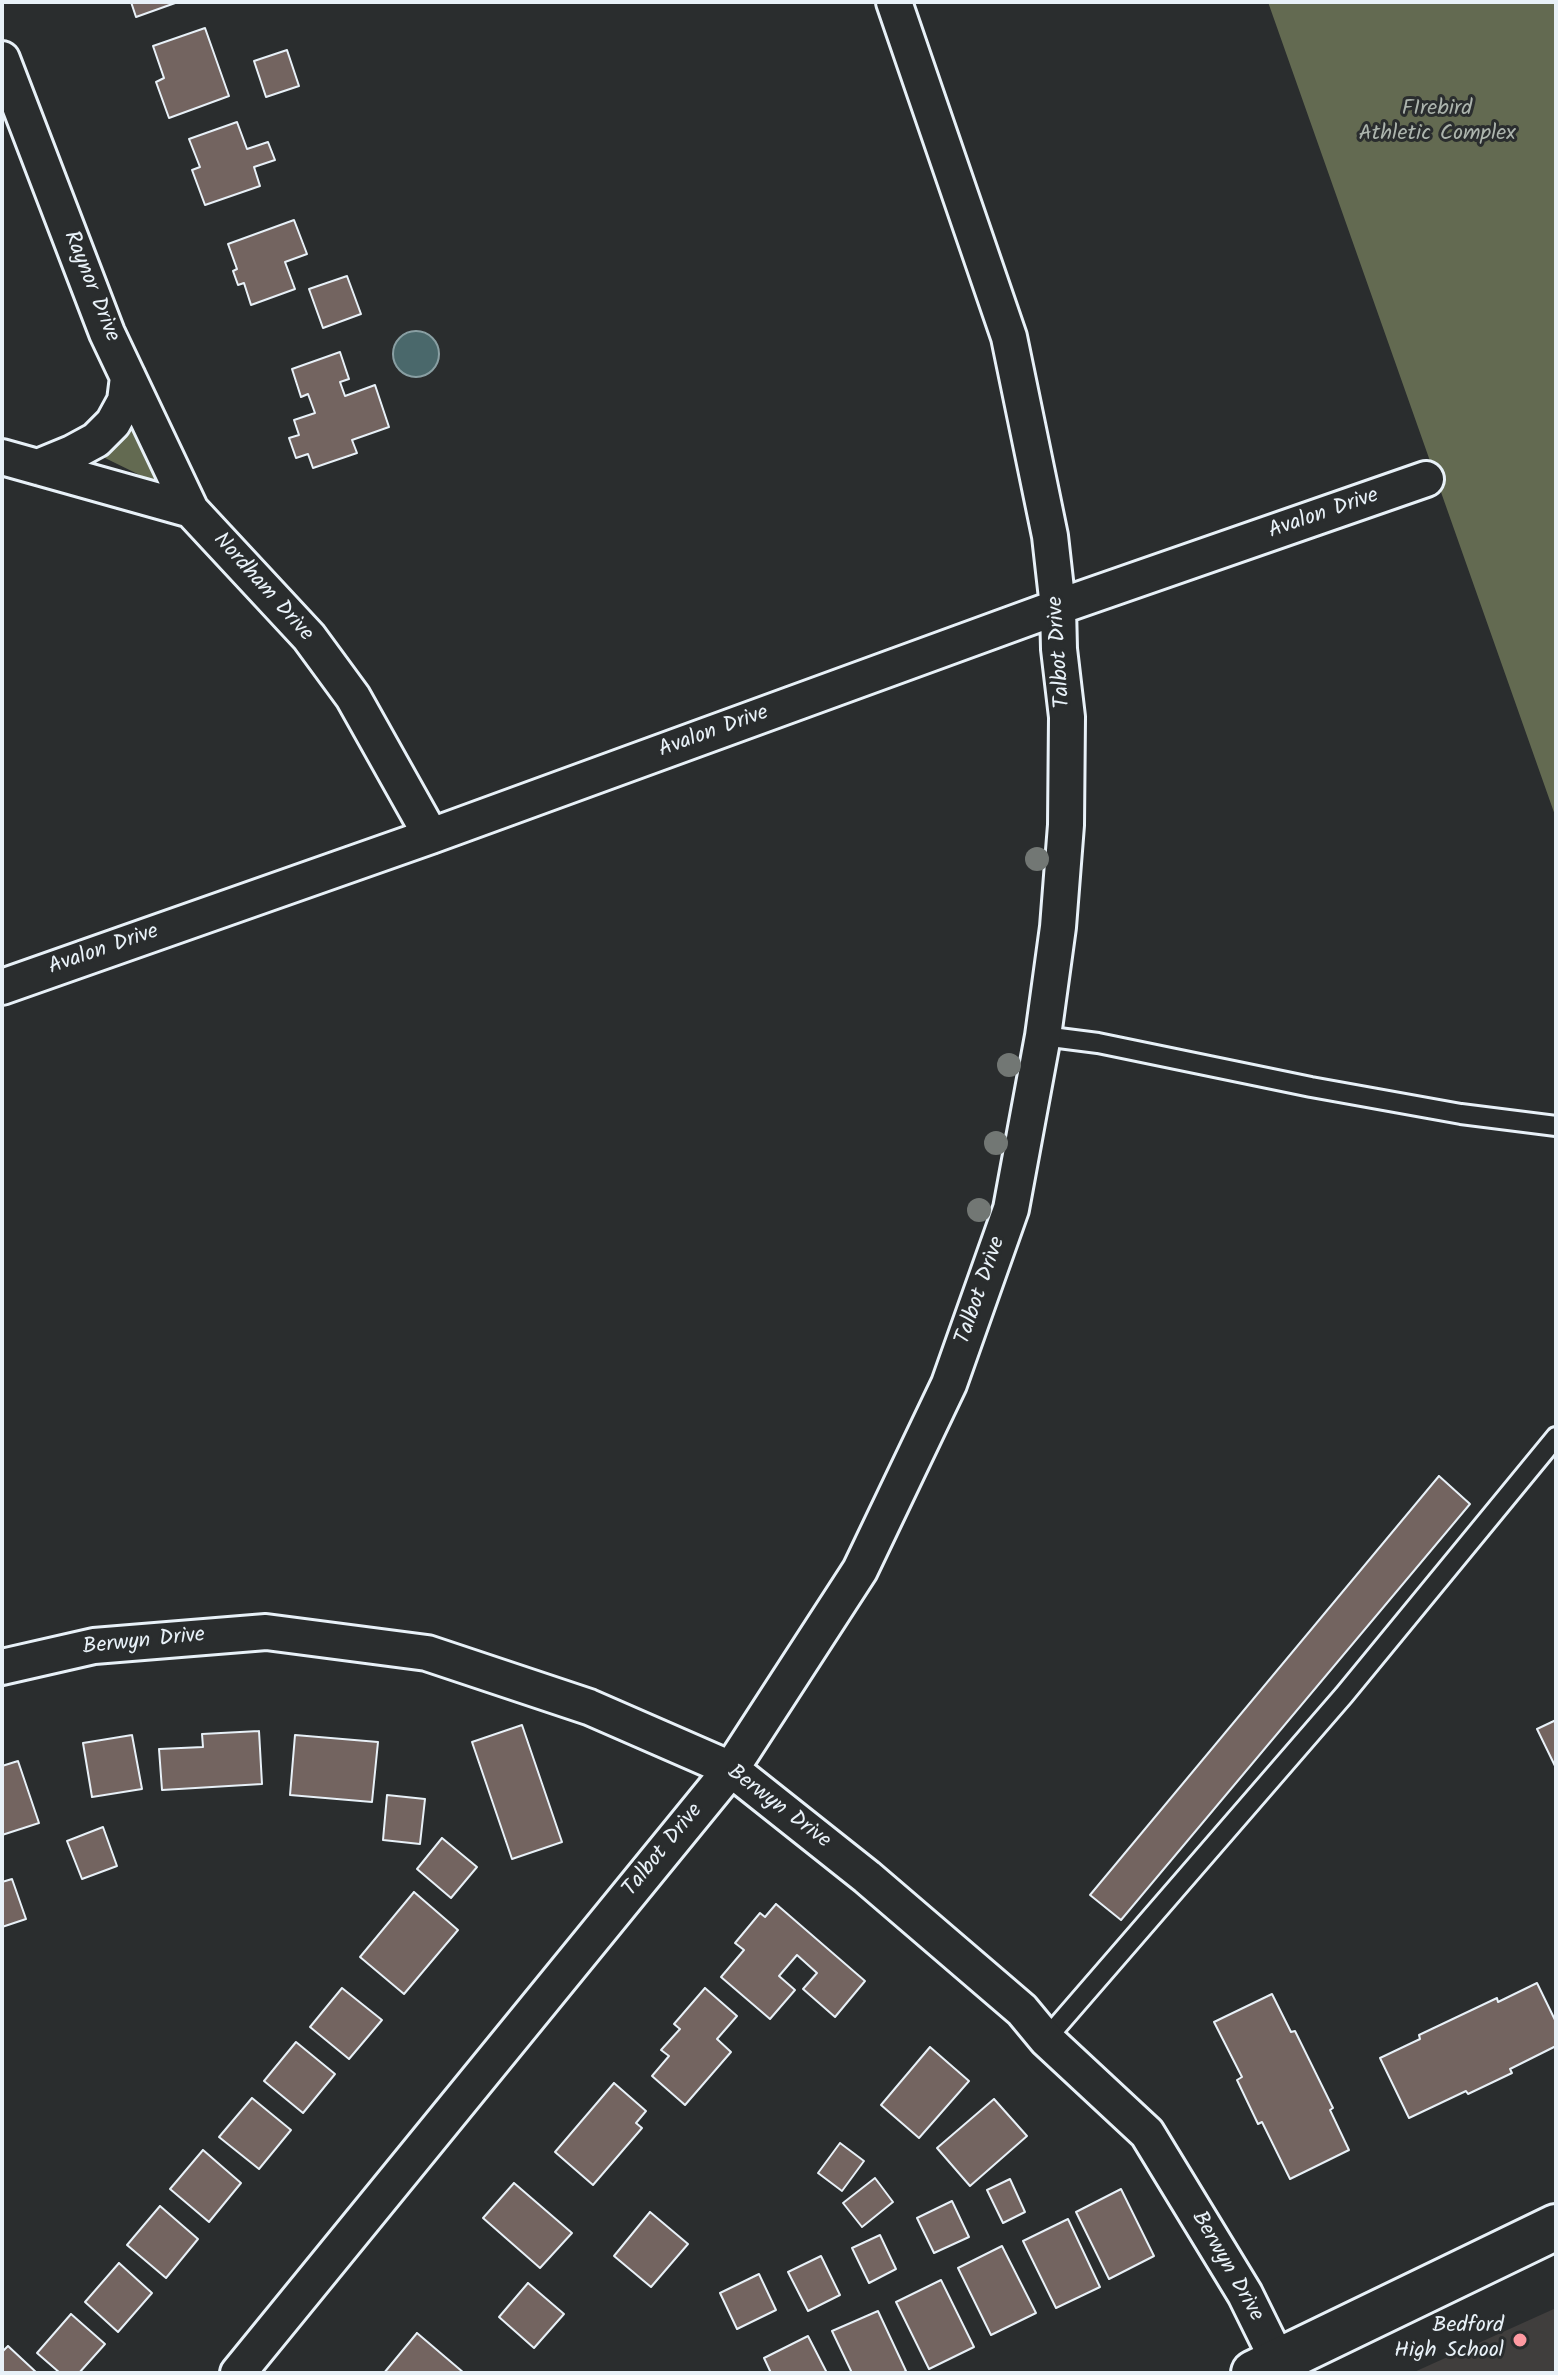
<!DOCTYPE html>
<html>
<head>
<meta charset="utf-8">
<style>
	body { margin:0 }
	#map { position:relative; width:1558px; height:2375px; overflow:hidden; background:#2a2d2e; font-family:Kalam,sans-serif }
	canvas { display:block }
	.frame { position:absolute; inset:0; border:4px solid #e8f1f8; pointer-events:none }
</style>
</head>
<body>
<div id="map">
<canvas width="1558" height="2375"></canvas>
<div class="frame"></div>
</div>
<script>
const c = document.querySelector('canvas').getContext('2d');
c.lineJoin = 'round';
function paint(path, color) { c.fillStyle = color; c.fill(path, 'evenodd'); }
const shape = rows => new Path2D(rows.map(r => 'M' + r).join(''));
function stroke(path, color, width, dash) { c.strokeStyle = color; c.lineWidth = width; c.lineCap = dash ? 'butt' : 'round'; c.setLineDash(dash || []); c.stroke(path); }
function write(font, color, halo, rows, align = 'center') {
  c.font = font + ' Kalam,sans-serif'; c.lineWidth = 6; c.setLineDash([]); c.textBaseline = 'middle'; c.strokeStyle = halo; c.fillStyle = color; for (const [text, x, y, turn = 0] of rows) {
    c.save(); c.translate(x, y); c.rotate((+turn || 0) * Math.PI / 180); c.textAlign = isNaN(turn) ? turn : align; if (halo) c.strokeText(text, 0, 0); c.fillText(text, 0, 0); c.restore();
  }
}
paint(shape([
	[1556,2308,1556,2373,1412,2373]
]), '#403e3d');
paint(shape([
	[1268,2,1556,2,1556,818],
	[130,424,159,474,159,481,156,483,103,457,102,453]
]), '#636a51');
const water = shape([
	'393 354a23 23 0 1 1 46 0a23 23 0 1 1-46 0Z'
]);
paint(water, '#4a686b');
stroke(water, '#899fa3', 2);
const building = shape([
	[131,2,178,2,136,17,131,2],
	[205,28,229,96,169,118,156,82,164,78,153,46,205,28],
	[287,50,299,86,266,97,254,61,287,50],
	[237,122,247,149,268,142,275,160,254,167,260,186,205,205,192,170,200,167,189,139,237,122],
	[294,220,307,254,285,262,295,289,251,305,244,283,238,285,233,271,237,269,228,244,294,220],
	[347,276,361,314,323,328,309,289,347,276],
	[340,352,349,379,340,382,345,396,375,385,389,427,352,440,357,453,313,468,308,454,296,458,289,438,299,435,294,420,315,413,308,394,301,397,292,369,340,352],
	[1439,1476,1470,1504,1121,1920,1090,1895,1439,1476],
	[1556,1720,1556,1768,1537,1729,1556,1720],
	[522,1725,562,1842,512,1859,472,1742,522,1725],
	[259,1731,262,1784,162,1790,159,1749,203,1747,202,1734,259,1731],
	[132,1735,142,1789,92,1797,83,1743,132,1735],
	[295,1735,378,1742,372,1802,290,1795,295,1735],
	[18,1761,39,1823,2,1835,2,1766,18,1761],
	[387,1795,425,1799,420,1844,383,1840,387,1795],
	[103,1827,117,1866,82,1879,67,1841,103,1827],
	[442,1838,477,1867,451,1898,417,1869,442,1838],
	[12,1879,26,1919,2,1927,2,1882,12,1879],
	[414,1892,458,1930,404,1994,360,1957,414,1892],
	[776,1904,865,1981,835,2017,803,1989,817,1973,797,1955,779,1976,795,1990,770,2019,721,1977,744,1950,735,1943,760,1913,765,1917,776,1904],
	[1537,1983,1556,2022,1556,2046,1510,2069,1512,2073,1468,2094,1466,2091,1409,2118,1380,2058,1420,2039,1419,2035,1497,1998,1498,2002,1537,1983],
	[342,1988,382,2020,349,2059,310,2027,342,1988],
	[705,1988,737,2016,717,2039,731,2052,685,2105,652,2076,669,2056,661,2050,680,2029,674,2024,705,1988],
	[1272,1994,1291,2032,1295,2031,1333,2108,1330,2110,1349,2150,1290,2179,1262,2122,1258,2124,1237,2080,1242,2077,1214,2022,1272,1994],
	[296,2042,335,2074,303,2113,264,2081,296,2042],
	[930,2047,969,2081,919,2138,881,2105,930,2047],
	[614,2083,646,2111,636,2123,642,2128,593,2185,555,2152,614,2083],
	[252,2098,291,2130,259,2169,219,2137,252,2098],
	[994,2099,1027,2136,970,2186,937,2148,994,2099],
	[840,2143,864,2161,842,2191,818,2173,840,2143],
	[203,2150,241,2183,209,2222,170,2189,203,2150],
	[875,2178,893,2202,862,2227,843,2203,875,2178],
	[1010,2179,1025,2212,1003,2223,987,2190,1010,2179],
	[514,2183,572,2233,540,2268,483,2218,514,2183],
	[1121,2189,1154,2256,1109,2279,1076,2212,1121,2189],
	[952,2201,969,2237,934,2253,917,2218,952,2201],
	[160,2206,198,2239,166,2278,127,2245,160,2206],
	[650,2212,688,2244,651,2287,614,2256,650,2212],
	[1068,2219,1100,2287,1056,2308,1023,2241,1068,2219],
	[880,2235,896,2269,869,2283,852,2248,880,2235],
	[1002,2246,1036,2313,991,2335,958,2268,1002,2246],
	[821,2256,840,2295,808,2311,788,2272,821,2256],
	[119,2263,152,2293,118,2332,85,2302,119,2263],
	[759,2274,776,2310,737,2329,720,2293,759,2274],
	[941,2280,974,2347,929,2369,896,2302,941,2280],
	[528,2283,564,2314,534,2348,499,2317,528,2283],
	[878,2311,906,2371,902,2373,852,2373,832,2331,878,2311],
	[71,2314,105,2344,79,2373,60,2373,37,2353,71,2314],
	[417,2333,464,2373,384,2373,417,2333],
	[808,2336,827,2373,771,2373,764,2358,808,2336],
	[8,2346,37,2373,2,2373,2,2352,8,2346]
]);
paint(building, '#736460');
stroke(building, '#e8f1f8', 2);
const service = shape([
	[1043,1036,1098,1043,1311,1087,1461,1114,1556,1126],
	[1046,2039,1344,1695,1556,1437]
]);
const minor = shape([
	[2,59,107,333,191,510],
	[2,457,191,510,309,637,353,697,431,836],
	[38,467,72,453,96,440,113,423,125,401,128,377],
	[2,987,431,836,1058,607,1426,479],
	[2,1667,94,1646,266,1632,427,1653,589,1707,731,1769,867,1877,1022,2010,1046,2039,1147,2133,1245,2294,1284,2373],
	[238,2373,731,1769,860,1570,949,1384,1011,1209,1043,1036,1058,927,1066,825,1067,717,1059,649,1058,607,1050,536,1009,337,894,2]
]);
const primary = shape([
	[1254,2373,1556,2227]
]);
stroke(service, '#e8f1f8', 24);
stroke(minor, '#e8f1f8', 40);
stroke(primary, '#e8f1f8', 50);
stroke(service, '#2a2d2e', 18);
stroke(minor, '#2a2d2e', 34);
stroke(primary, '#2a2d2e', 44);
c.fillStyle = '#727774';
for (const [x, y] of [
	[1037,859],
	[1009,1065],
	[996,1143],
	[979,1210]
]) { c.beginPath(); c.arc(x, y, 12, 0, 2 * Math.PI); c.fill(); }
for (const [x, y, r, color] of [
	[1520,2340,8,"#ff9aa2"]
]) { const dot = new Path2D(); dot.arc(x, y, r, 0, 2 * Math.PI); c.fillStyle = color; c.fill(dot); stroke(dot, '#2a2d2e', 3); }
write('22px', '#acb4ad', '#2a2d2e', [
	["FIrebird",1437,110],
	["Athletic Complex",1437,135]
]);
write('22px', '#e8f1f8', '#2a2d2e', [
	["Raynor Drive",90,287,68],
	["Avalon Drive",1324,515,-19],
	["Nordham Drive",262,588,48],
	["Talbot Drive",1061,652,-94],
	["Avalon Drive",714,733,-20],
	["Avalon Drive",104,951,-19],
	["Talbot Drive",982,1291,-71],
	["Berwyn Drive",144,1643,-6],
	["Berwyn Drive",778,1808,37],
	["Talbot Drive",664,1851,-51],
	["Berwyn Drive",1226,2267,60]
]);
write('22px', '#e8f1f8', '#2a2d2e', [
	["Bedford",1504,2327],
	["High School",1504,2352]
], 'right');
</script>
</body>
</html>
